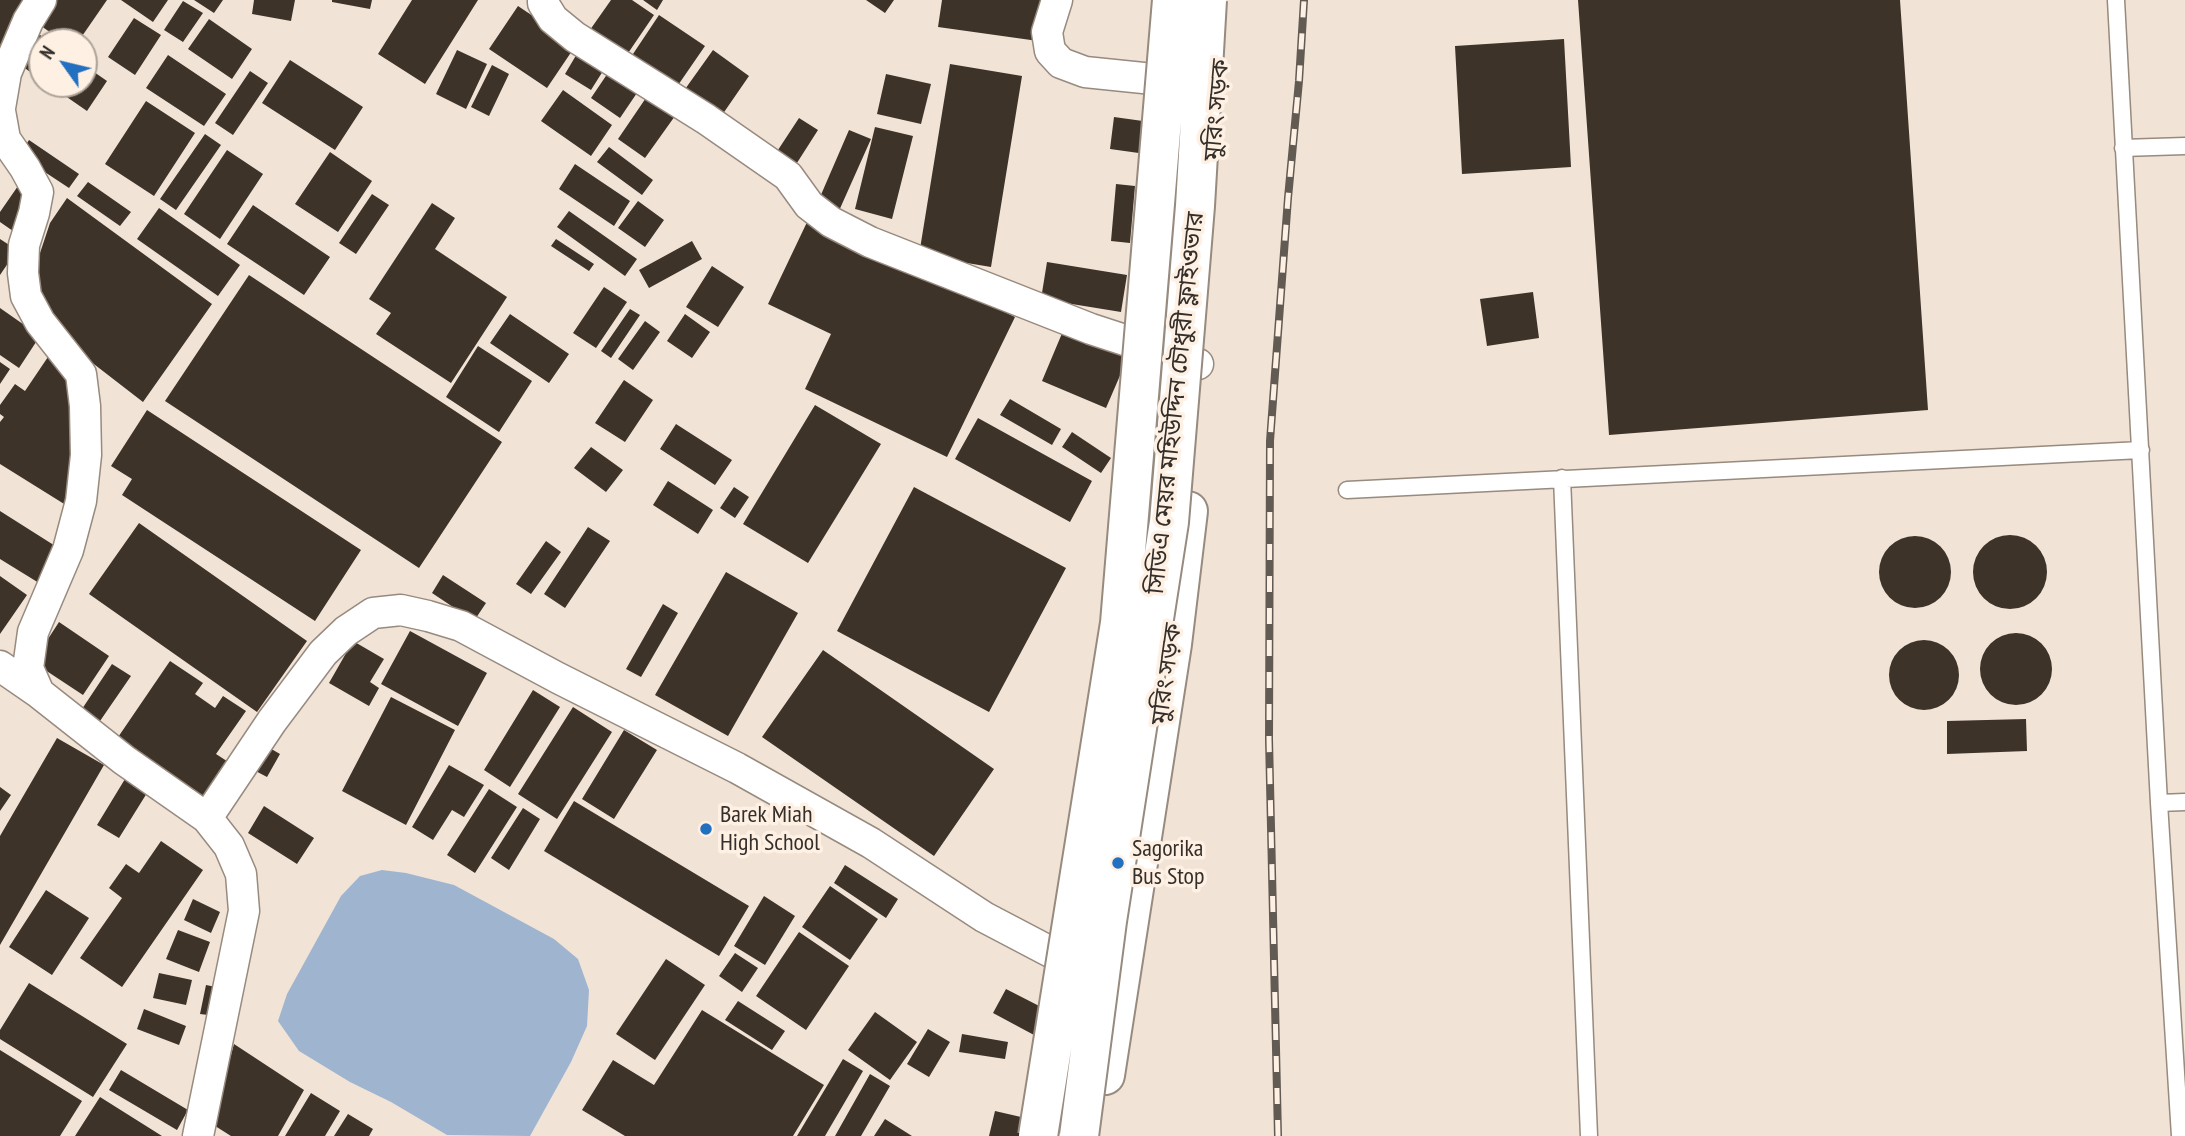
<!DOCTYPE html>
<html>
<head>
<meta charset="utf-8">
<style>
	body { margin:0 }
	#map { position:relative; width:2185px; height:1136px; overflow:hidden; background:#f1e3d6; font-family:"PT Sans Narrow",sans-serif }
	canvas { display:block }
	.north { position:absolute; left:28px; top:28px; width:70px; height:70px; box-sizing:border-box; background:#fef0e3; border:2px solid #ada399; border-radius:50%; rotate:304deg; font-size:19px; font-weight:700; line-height:28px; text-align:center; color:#342f2a }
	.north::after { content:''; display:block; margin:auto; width:24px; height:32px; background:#2270bf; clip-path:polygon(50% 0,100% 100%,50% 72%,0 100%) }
</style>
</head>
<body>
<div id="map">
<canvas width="2185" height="1136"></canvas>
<div class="north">N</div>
</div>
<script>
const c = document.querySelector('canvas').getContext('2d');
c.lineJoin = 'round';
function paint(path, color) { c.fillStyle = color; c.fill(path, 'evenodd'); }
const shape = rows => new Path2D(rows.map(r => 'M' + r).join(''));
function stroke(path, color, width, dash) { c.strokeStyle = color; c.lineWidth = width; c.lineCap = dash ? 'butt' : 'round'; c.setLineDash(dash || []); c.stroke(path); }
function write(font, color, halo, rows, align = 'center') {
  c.font = font + ' "PT Sans Narrow","Noto Sans Bengali",sans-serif'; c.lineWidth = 7; c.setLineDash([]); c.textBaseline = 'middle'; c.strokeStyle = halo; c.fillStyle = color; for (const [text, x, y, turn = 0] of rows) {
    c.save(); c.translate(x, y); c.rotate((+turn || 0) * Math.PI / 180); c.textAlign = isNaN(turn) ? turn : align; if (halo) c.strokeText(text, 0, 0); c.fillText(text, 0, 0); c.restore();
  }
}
paint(shape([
	[382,870,406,873,454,885,554,939,578,959,589,990,587,1026,571,1062,530,1136,447,1135,391,1102,350,1082,299,1051,278,1021,287,994,341,896,360,876]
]), '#9eb4cf');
paint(shape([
	[0,0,32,0,2,47,0,45],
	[49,0,107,0,78,42,64,42,34,21],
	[121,0,168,0,153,22],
	[194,0,223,0,214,13],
	[254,0,295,0,291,21,252,14],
	[332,0,372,0,370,9,332,2],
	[412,0,478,0,425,84,378,54],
	[611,0,632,0,654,15,622,62,585,37],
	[643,0,663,0,657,10],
	[866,0,894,0,885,13],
	[942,0,1044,0,1038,41,938,27],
	[1578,0,1900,0,1928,410,1609,435],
	[183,1,203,13,183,42,164,30],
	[518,6,576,45,547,88,489,49],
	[659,15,705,46,674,91,629,60],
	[134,18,161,35,135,75,108,57],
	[209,19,252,49,232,79,188,49],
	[33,30,50,42,42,42,42,80,13,60],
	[1564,39,1571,167,1462,174,1455,46],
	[581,47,608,63,591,90,565,74],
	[457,50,487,64,466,109,436,94],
	[713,50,749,76,720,118,683,92],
	[168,55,226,94,204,126,146,88],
	[290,60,363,107,335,150,262,103],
	[950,64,1022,76,991,267,919,255],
	[84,65,107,81,87,111,48,84,84,84],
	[492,65,509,74,489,116,471,107],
	[612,67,641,87,620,118,591,98],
	[250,71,268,83,233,135,215,123],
	[886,74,931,84,921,124,877,114],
	[652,89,680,109,645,158,618,139],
	[563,90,612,125,591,156,541,121],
	[146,101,195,133,154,196,105,164],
	[1114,117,1150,122,1146,154,1110,149],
	[799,118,818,130,795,166,776,153],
	[875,127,913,136,892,219,855,209],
	[849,130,871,139,838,213,817,204],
	[205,134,221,145,176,210,160,199],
	[29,140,79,174,69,188,19,155],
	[609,147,653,180,642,195,597,162],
	[227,150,263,174,220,239,184,214],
	[330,152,372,181,338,232,295,204],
	[575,164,630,201,614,226,559,189],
	[88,182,131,212,120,226,77,196],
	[1116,184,1135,186,1130,243,1111,241],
	[18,186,35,198,13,231,0,222,0,212],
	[372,194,389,205,356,254,339,243],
	[67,198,212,304,143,402,77,351,47,317,38,290,39,256,50,223],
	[638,201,664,220,645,247,618,228],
	[432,203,455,218,435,249,507,297,451,383,376,334,391,313,369,299],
	[253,205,330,257,304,295,227,244],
	[159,208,240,265,218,296,137,239],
	[569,211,637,259,625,276,557,227],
	[809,218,1015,317,947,457,805,389,831,334,768,304],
	[0,239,17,250,0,275],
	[556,239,594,264,589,271,551,246],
	[692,241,702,259,649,288,639,270],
	[1047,262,1127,275,1121,312,1041,299],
	[712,266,744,287,718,327,686,307],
	[249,275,502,442,419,568,165,401],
	[604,287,627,302,596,348,573,333],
	[1533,292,1539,338,1487,346,1480,299],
	[0,308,40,336,19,368,0,355],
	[630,309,640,315,611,358,601,351],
	[510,314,569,354,549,383,490,343],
	[685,314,710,332,692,358,667,341],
	[645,321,660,332,633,370,618,359],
	[1063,331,1128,357,1106,408,1042,381],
	[478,346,532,381,499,432,446,397],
	[52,351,64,369,72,394,74,432,69,507,0,464,0,422,4,417,0,414,0,405,15,384,25,391],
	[0,362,10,369,0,384],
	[624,380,653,400,625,442,595,423],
	[1010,399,1061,429,1052,445,1000,415],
	[815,405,881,444,808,563,743,524],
	[147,410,361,550,315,621,122,495,132,479,111,466],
	[978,418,1092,481,1070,522,955,459],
	[676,424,732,460,715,485,660,449],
	[1072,432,1111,458,1101,473,1062,447],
	[591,447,623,470,606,492,574,468],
	[668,481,713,510,698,534,653,505],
	[734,487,749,497,735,518,720,508],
	[914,487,1066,568,989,712,837,631],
	[0,511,60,549,39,583,0,559],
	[139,523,307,641,257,712,89,594],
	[588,527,610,541,565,608,544,594],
	'1973 572a37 37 0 1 1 74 0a37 37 0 1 1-74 0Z',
	'1879 572a36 36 0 1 1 72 0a36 36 0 1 1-72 0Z',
	[546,541,561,552,531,594,516,584],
	[726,572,798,613,728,736,655,695],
	[443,575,486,603,474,621,432,593],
	[0,576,27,595,0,634],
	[663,604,678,613,641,677,626,669],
	[59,622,109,656,83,695,33,662],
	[410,631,487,673,458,726,381,684],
	'1980 669a36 36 0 1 1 72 0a36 36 0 1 1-72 0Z',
	'1889 675a35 35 0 1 1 70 0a35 35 0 1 1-70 0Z',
	[353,641,384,659,370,682,379,688,369,706,329,683],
	[823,650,994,769,934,856,762,737],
	[170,661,203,683,195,694,215,708,223,696,246,711,216,754,233,765,203,808,112,746],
	[112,664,131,676,100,721,82,709],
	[533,690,560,707,510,787,484,770],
	[391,697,455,730,406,825,342,791],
	[573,707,612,732,557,819,518,794],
	[2026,719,2027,751,1947,754,1947,721],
	[624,730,657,750,614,819,582,799],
	[57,738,104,765,0,945,0,836],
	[261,743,280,754,267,777,248,767],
	[449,765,484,785,464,817,452,810,433,840,412,827],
	[125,779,147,793,119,838,97,825],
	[0,787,11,795,0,811],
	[489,789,517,807,475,873,447,855],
	[574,801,749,906,719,956,544,851],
	[264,806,314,838,297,864,248,833],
	[523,808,540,819,509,870,491,858],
	[161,841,203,870,122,987,80,958,122,898,109,888,126,864,139,873],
	[845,865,898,899,886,918,834,883],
	[830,886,878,919,850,960,802,927],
	[46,890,89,918,52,975,9,947],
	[764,896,795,916,765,965,734,946],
	[193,899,220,912,211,933,184,920],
	[178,930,210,942,199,972,166,959],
	[799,932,849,966,806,1030,756,996],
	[735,953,758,968,742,992,719,976],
	[666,959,705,985,655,1060,616,1034],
	[159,973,192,980,186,1005,153,998],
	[29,983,127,1044,93,1097,0,1039,0,1030],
	[206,985,221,988,216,1016,200,1014],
	[1006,989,1047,1010,1034,1035,993,1013],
	[738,1001,785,1031,772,1050,725,1020],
	[144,1009,186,1026,179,1045,137,1029],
	[702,1010,824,1085,793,1136,625,1136,582,1110,613,1060,654,1085],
	[875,1012,917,1042,890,1080,848,1050],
	[928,1029,950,1042,929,1077,907,1064],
	[962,1034,1008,1042,1005,1059,959,1052],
	[234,1044,304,1090,278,1136,231,1136,212,1124],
	[0,1050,82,1101,60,1136,0,1136],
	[843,1059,863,1071,825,1136,797,1136],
	[121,1070,188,1110,177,1130,109,1090],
	[870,1074,890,1086,861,1136,835,1136],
	[311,1093,340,1111,325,1136,285,1136],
	[100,1097,162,1136,75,1136],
	[995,1111,1034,1120,1031,1136,989,1136],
	[348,1114,373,1129,369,1136,334,1136],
	[885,1119,912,1136,874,1136]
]), '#3e3329');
const service = shape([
	[2116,0,2159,803,2180,1136],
	[2123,148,2185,146],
	[1562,478,1589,1136],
	[1347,490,2141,450],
	[2159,803,2185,802]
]);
const minor = shape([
	[543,0,543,3,553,19,575,37,706,119,788,176,809,205,831,222,870,242,1091,329,1198,364],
	[1057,0,1047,32,1050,51,1061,63,1085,72,1153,79,1186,79],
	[0,108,6,73,28,21,41,0],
	[0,111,5,139,25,168,38,192,34,213,24,245,23,273,26,296,40,322,81,374,85,406,86,455,81,501,68,550,33,632,28,668,39,693,124,760,207,818,229,846,241,874,244,911,198,1136],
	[0,666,39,693],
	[207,818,272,721,323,653,346,631,373,613,401,610,428,616,461,626,558,678,737,768,871,843,984,917,1083,969]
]);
const trunk = shape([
	[1105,1075,1172,644,1188,511]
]);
stroke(service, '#978a7e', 19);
stroke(minor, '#978a7e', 33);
stroke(trunk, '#978a7e', 42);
stroke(service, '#fff', 16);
stroke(minor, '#fff', 30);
stroke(trunk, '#fff', 38);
const rail = shape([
	[1278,1136,1269,739,1270,441,1288,198,1299,81,1304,0]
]);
stroke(rail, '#625b54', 8);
stroke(rail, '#fef0e3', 5, [16]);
const trunkBridge = shape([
	[1038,1136,1120,623,1172,0],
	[1079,1136,1107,921,1169,522,1195,206,1207,0]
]);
stroke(trunkBridge, '#978a7e', 42, []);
stroke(trunkBridge, '#fff', 38);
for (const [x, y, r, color] of [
	[706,829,7,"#2270bf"],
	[1118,863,7,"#2270bf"]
]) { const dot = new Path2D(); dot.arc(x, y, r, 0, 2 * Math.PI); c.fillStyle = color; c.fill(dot); stroke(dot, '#fef0e3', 2.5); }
write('24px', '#342f2a', '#fef0e3', [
	["মুরিং সড়ক",1217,110,-85],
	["সিডিএ মেয়র মহিউদ্দিন চৌধুরী ফ্লাইওভার",1176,403,-84],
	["মুরিং সড়ক",1167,674,-82]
]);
write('24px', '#342f2a', '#fef0e3', [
	["Barek Miah",720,815],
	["High School",720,843],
	["Sagorika",1132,849],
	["Bus Stop",1132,877]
], 'left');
</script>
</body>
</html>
